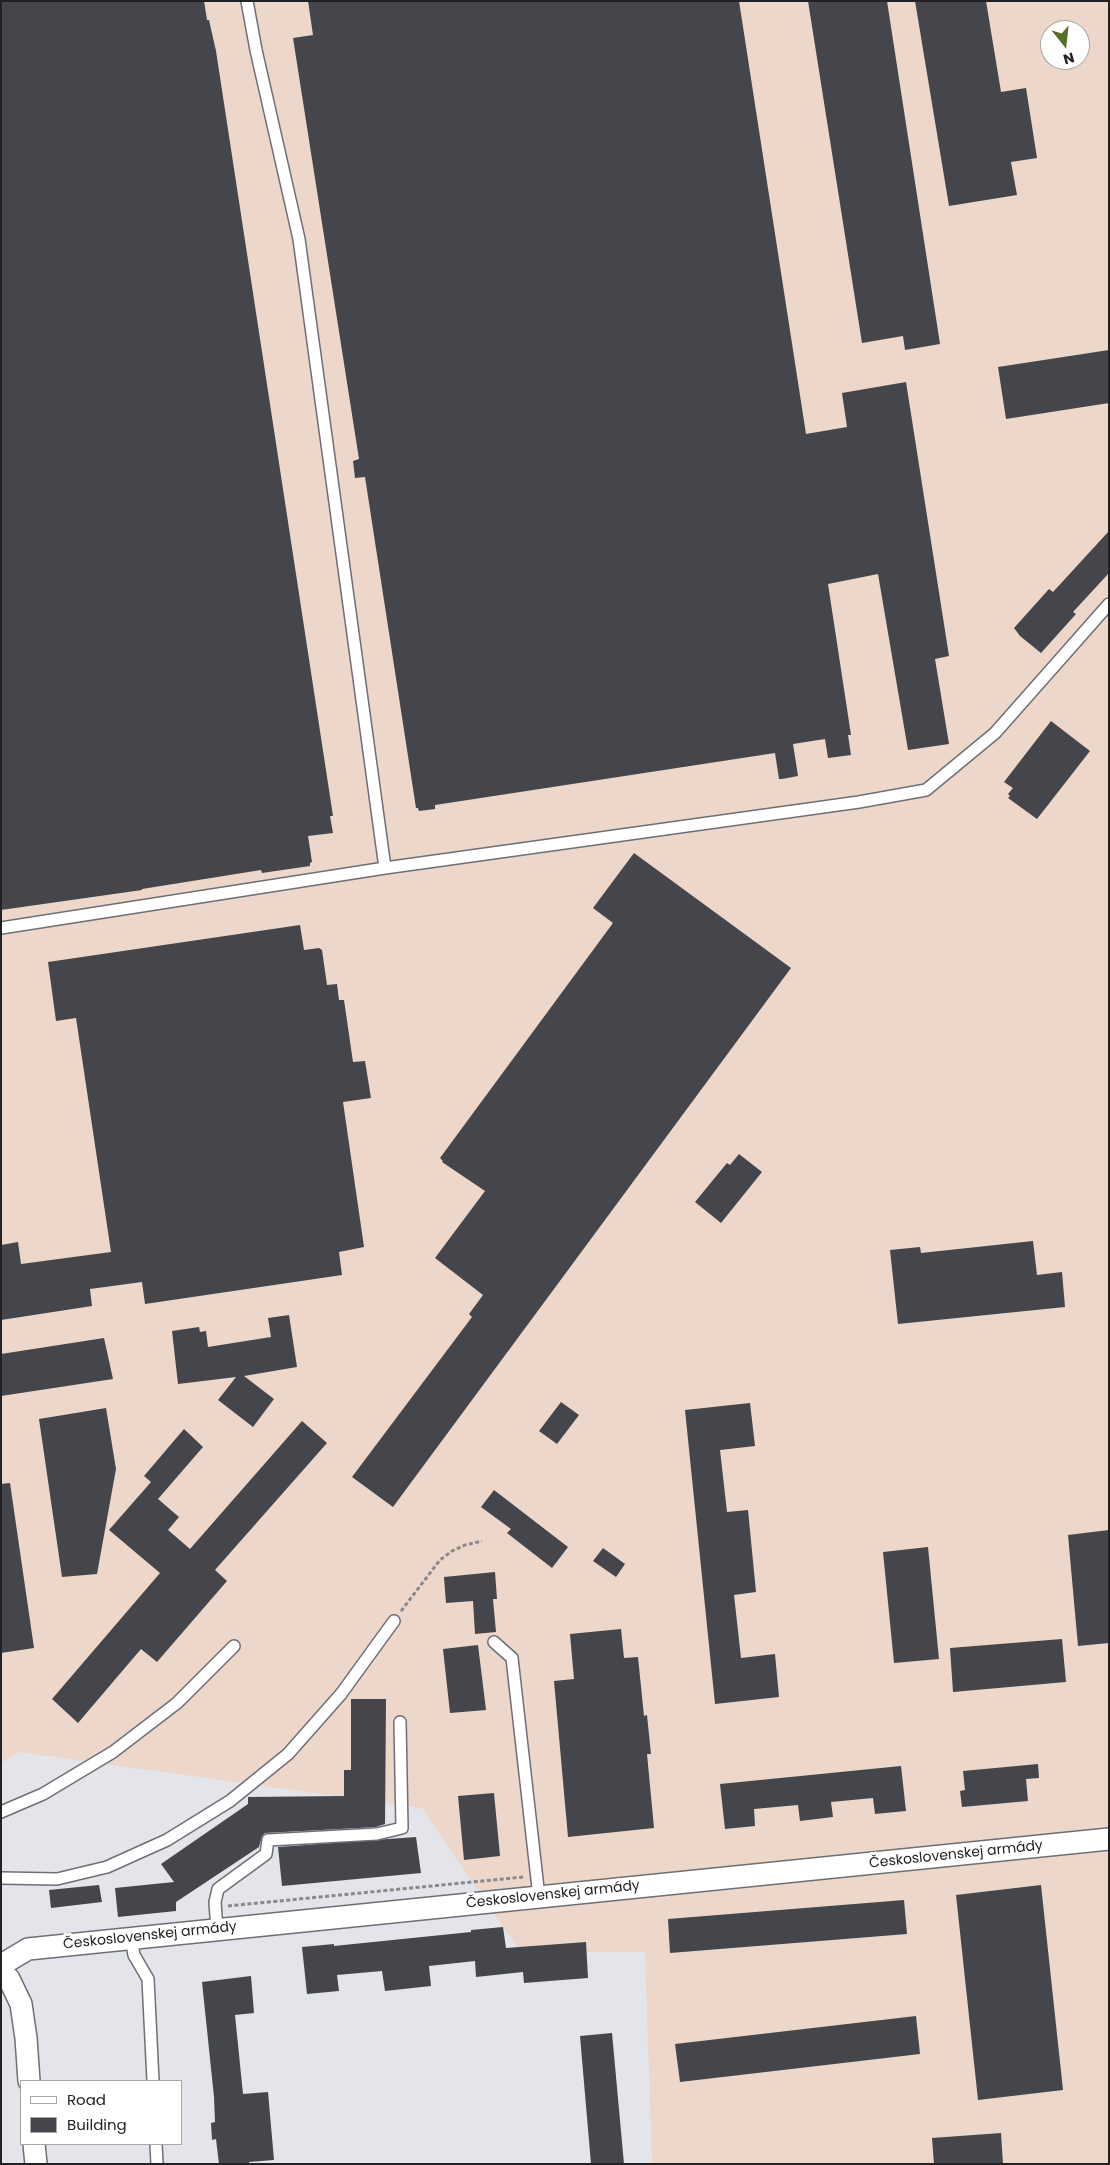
<!DOCTYPE html>
<html>
<head>
<meta charset="utf-8">
<style>
	body { margin:0 }
	#map { position:relative; width:1110px; height:2165px; overflow:hidden; background:#e3e5eb; font-family:Poppins,sans-serif }
	canvas { display:block }
	.frame { position:absolute; inset:0; border:2px solid #222225; pointer-events:none }
	.legend { position:absolute; left:20px; top:2080px; width:162px; height:65px; box-sizing:border-box; background:#fff; border:1px solid #a7a7a8; margin:0; padding:6px 9px; list-style:none; font-size:15px; color:#222225 }
	.legend li { display:flex; align-items:center; gap:10px; height:25px }
	.legend b { width:25px; border:1px solid #a7a7a8 }
	.north { position:absolute; left:1040px; top:20px; width:50px; height:50px; box-sizing:border-box; background:#fff; border:1px solid #a7a7a8; border-radius:50%; rotate:164deg; font-size:14px; font-weight:700; line-height:20px; text-align:center; color:#222225 }
	.north::after { content:''; display:block; margin:auto; width:18px; height:22px; background:#547025; clip-path:polygon(50% 0,100% 100%,50% 72%,0 100%) }
</style>
</head>
<body>
<div id="map">
<canvas width="1110" height="2165"></canvas>
<div class="frame"></div>
<ul class="legend">
<li><b style="height:6px;background:#fff"></b>Road</li>
<li><b style="height:14px;background:#44464b"></b>Building</li>
</ul>
<div class="north">N</div>
</div>
<script>
const c = document.querySelector('canvas').getContext('2d');
c.lineJoin = 'round';
function paint(path, color) { c.fillStyle = color; c.fill(path, 'evenodd'); }
const shape = rows => new Path2D(rows.map(r => 'M' + r).join(''));
function stroke(path, color, width, dash) { c.strokeStyle = color; c.lineWidth = width; c.lineCap = dash ? 'butt' : 'round'; c.setLineDash(dash || []); c.stroke(path); }
function write(font, color, halo, rows, align = 'center') {
  c.font = font + ' Poppins,sans-serif'; c.lineWidth = 5; c.setLineDash([]); c.textBaseline = 'middle'; c.strokeStyle = halo; c.fillStyle = color; for (const [text, x, y, turn = 0] of rows) {
    c.save(); c.translate(x, y); c.rotate((+turn || 0) * Math.PI / 180); c.textAlign = isNaN(turn) ? turn : align; if (halo) c.strokeText(text, 0, 0); c.fillText(text, 0, 0); c.restore();
  }
}
paint(shape([
	[1,1,1109,1,1109,2164,652,2164,645,1952,520,1952,422,1808,19,1752,1,1763],
	[1050,30,1080,30,1080,60,1050,60]
]), '#edd7ca');
paint(shape([
	[1,1,204,1,207,20,209,20,216,51,333,816,330,816,333,833,308,836,312,862,310,863,310,866,262,873,261,870,142,889,142,890,1,910],
	[308,1,739,1,806,434,847,427,842,393,906,382,949,656,935,659,949,744,908,750,878,574,828,584,851,735,848,735,851,755,828,758,825,739,793,744,798,776,782,779,779,779,775,753,435,805,435,809,419,811,418,808,416,808,365,477,355,478,353,461,359,459,293,38,313,35],
	[808,1,887,1,940,344,905,350,903,336,862,343],
	[915,1,986,1,1001,92,1026,88,1037,158,1011,162,1017,195,949,206],
	[1109,350,1109,403,1006,419,998,367],
	[1109,531,1109,573,1073,612,1076,614,1041,653,1020,636,1014,628,1049,589,1053,592],
	[1051,721,1090,751,1037,819,1008,798,1010,796,1008,794,1013,788,1004,782],
	[634,853,791,968,393,1507,352,1477,472,1317,469,1314,483,1295,435,1258,485,1191,442,1162,443,1161,440,1158,613,923,593,908],
	[300,925,304,950,319,948,322,950,327,985,337,984,339,1000,344,1000,353,1062,365,1061,371,1098,343,1102,364,1247,339,1252,342,1275,145,1304,142,1282,90,1289,92,1306,1,1320,1,1245,18,1242,21,1264,111,1252,76,1018,56,1021,48,962],
	[739,1154,762,1172,721,1223,695,1202,727,1163,730,1165],
	[1033,1241,1037,1275,1062,1272,1065,1307,898,1324,890,1250,920,1247,921,1253],
	[289,1315,297,1367,244,1376,274,1399,253,1427,218,1400,236,1377,178,1384,172,1331,199,1327,200,1332,206,1331,208,1347,271,1337,268,1318],
	[104,1338,113,1379,1,1396,1,1354],
	[561,1402,579,1415,557,1444,539,1431],
	[750,1403,755,1446,720,1450,727,1512,748,1510,756,1592,734,1595,741,1658,775,1654,779,1697,715,1704,685,1410],
	[106,1408,116,1469,97,1574,62,1577,39,1419],
	[302,1421,327,1443,215,1570,227,1581,157,1662,141,1649,78,1723,52,1699,160,1573,109,1530,151,1482,144,1476,184,1429,203,1447,158,1499,179,1517,168,1530,190,1549],
	[10,1483,34,1648,1,1653,1,1484],
	[494,1490,568,1547,552,1568,507,1533,511,1529,481,1507],
	[1109,1530,1109,1643,1078,1646,1068,1535],
	[928,1547,939,1659,894,1663,883,1552],
	[603,1548,625,1564,616,1577,593,1561],
	[495,1572,497,1599,493,1599,496,1632,475,1634,473,1601,446,1603,444,1577],
	[621,1629,624,1658,638,1657,644,1716,647,1715,651,1754,647,1754,654,1828,568,1837,554,1681,574,1679,570,1634],
	[1062,1639,1066,1682,953,1692,950,1648],
	[478,1645,486,1710,450,1713,443,1649],
	[351,1699,386,1699,385,1824,376,1827,265,1833,262,1836,259,1847,176,1902,176,1911,118,1917,115,1888,174,1882,161,1864,248,1804,248,1797,344,1796,344,1770,351,1770],
	[1038,1764,1039,1778,1026,1779,1028,1801,962,1807,960,1791,965,1790,963,1771],
	[901,1766,906,1811,875,1814,873,1798,831,1802,833,1817,800,1821,798,1805,754,1809,755,1826,725,1829,720,1784],
	[494,1793,500,1856,464,1860,458,1796],
	[416,1837,421,1873,282,1886,278,1847],
	[99,1885,102,1902,51,1908,49,1890],
	[1041,1885,1063,2090,978,2100,956,1895],
	[904,1900,907,1934,670,1953,668,1919],
	[503,1927,506,1948,586,1942,588,1978,524,1983,523,1972,476,1977,475,1961,429,1966,431,1986,385,1991,382,1971,337,1975,339,1991,307,1994,302,1947,334,1944,334,1946,471,1932,471,1930],
	[251,1976,254,2013,235,2015,243,2094,268,2092,274,2160,249,2162,249,2164,219,2164,216,2139,212,2140,211,2123,215,2122,214,2097,202,1982],
	[916,2016,920,2054,680,2082,675,2044],
	[612,2033,624,2164,591,2164,580,2036],
	[1001,2133,1003,2164,934,2164,932,2138]
]), '#44464b');
const service = shape([
	[385,868,859,802,926,790,995,733,1109,604],
	[1,928,385,868,299,239,256,50,247,1],
	[494,1642,512,1658,539,1897],
	[1,1812,43,1794,113,1752,177,1703,234,1646],
	[1,1878,57,1879,107,1867,167,1840,230,1801,288,1754,341,1694,394,1621],
	[217,1930,215,1902,218,1889,266,1854,268,1840,377,1834,402,1828,400,1722],
	[131,1938,134,1955,148,1979,153,2081],
	[156,2144,157,2164]
]);
const minor = shape([
	[1,1965,28,1949,1109,1839],
	[1,1972,9,1979,21,2004,26,2038,29,2081],
	[34,2144,36,2164]
]);
stroke(service, '#6d6f74', 14);
stroke(minor, '#6d6f74', 24);
stroke(shape([
	[401,1611,440,1560,452,1551,465,1545,482,1541],
	[228,1906,523,1877]
]), '#88898e', 3, [4, 2.5]);
stroke(service, '#fff', 11);
stroke(minor, '#fff', 21);
write('14px', '#222225', '#fff', [
	["Československej armády",956,1855,-6],
	["Československej armády",553,1895,-6],
	["Československej armády",150,1936,-6]
]);
</script>
</body>
</html>
